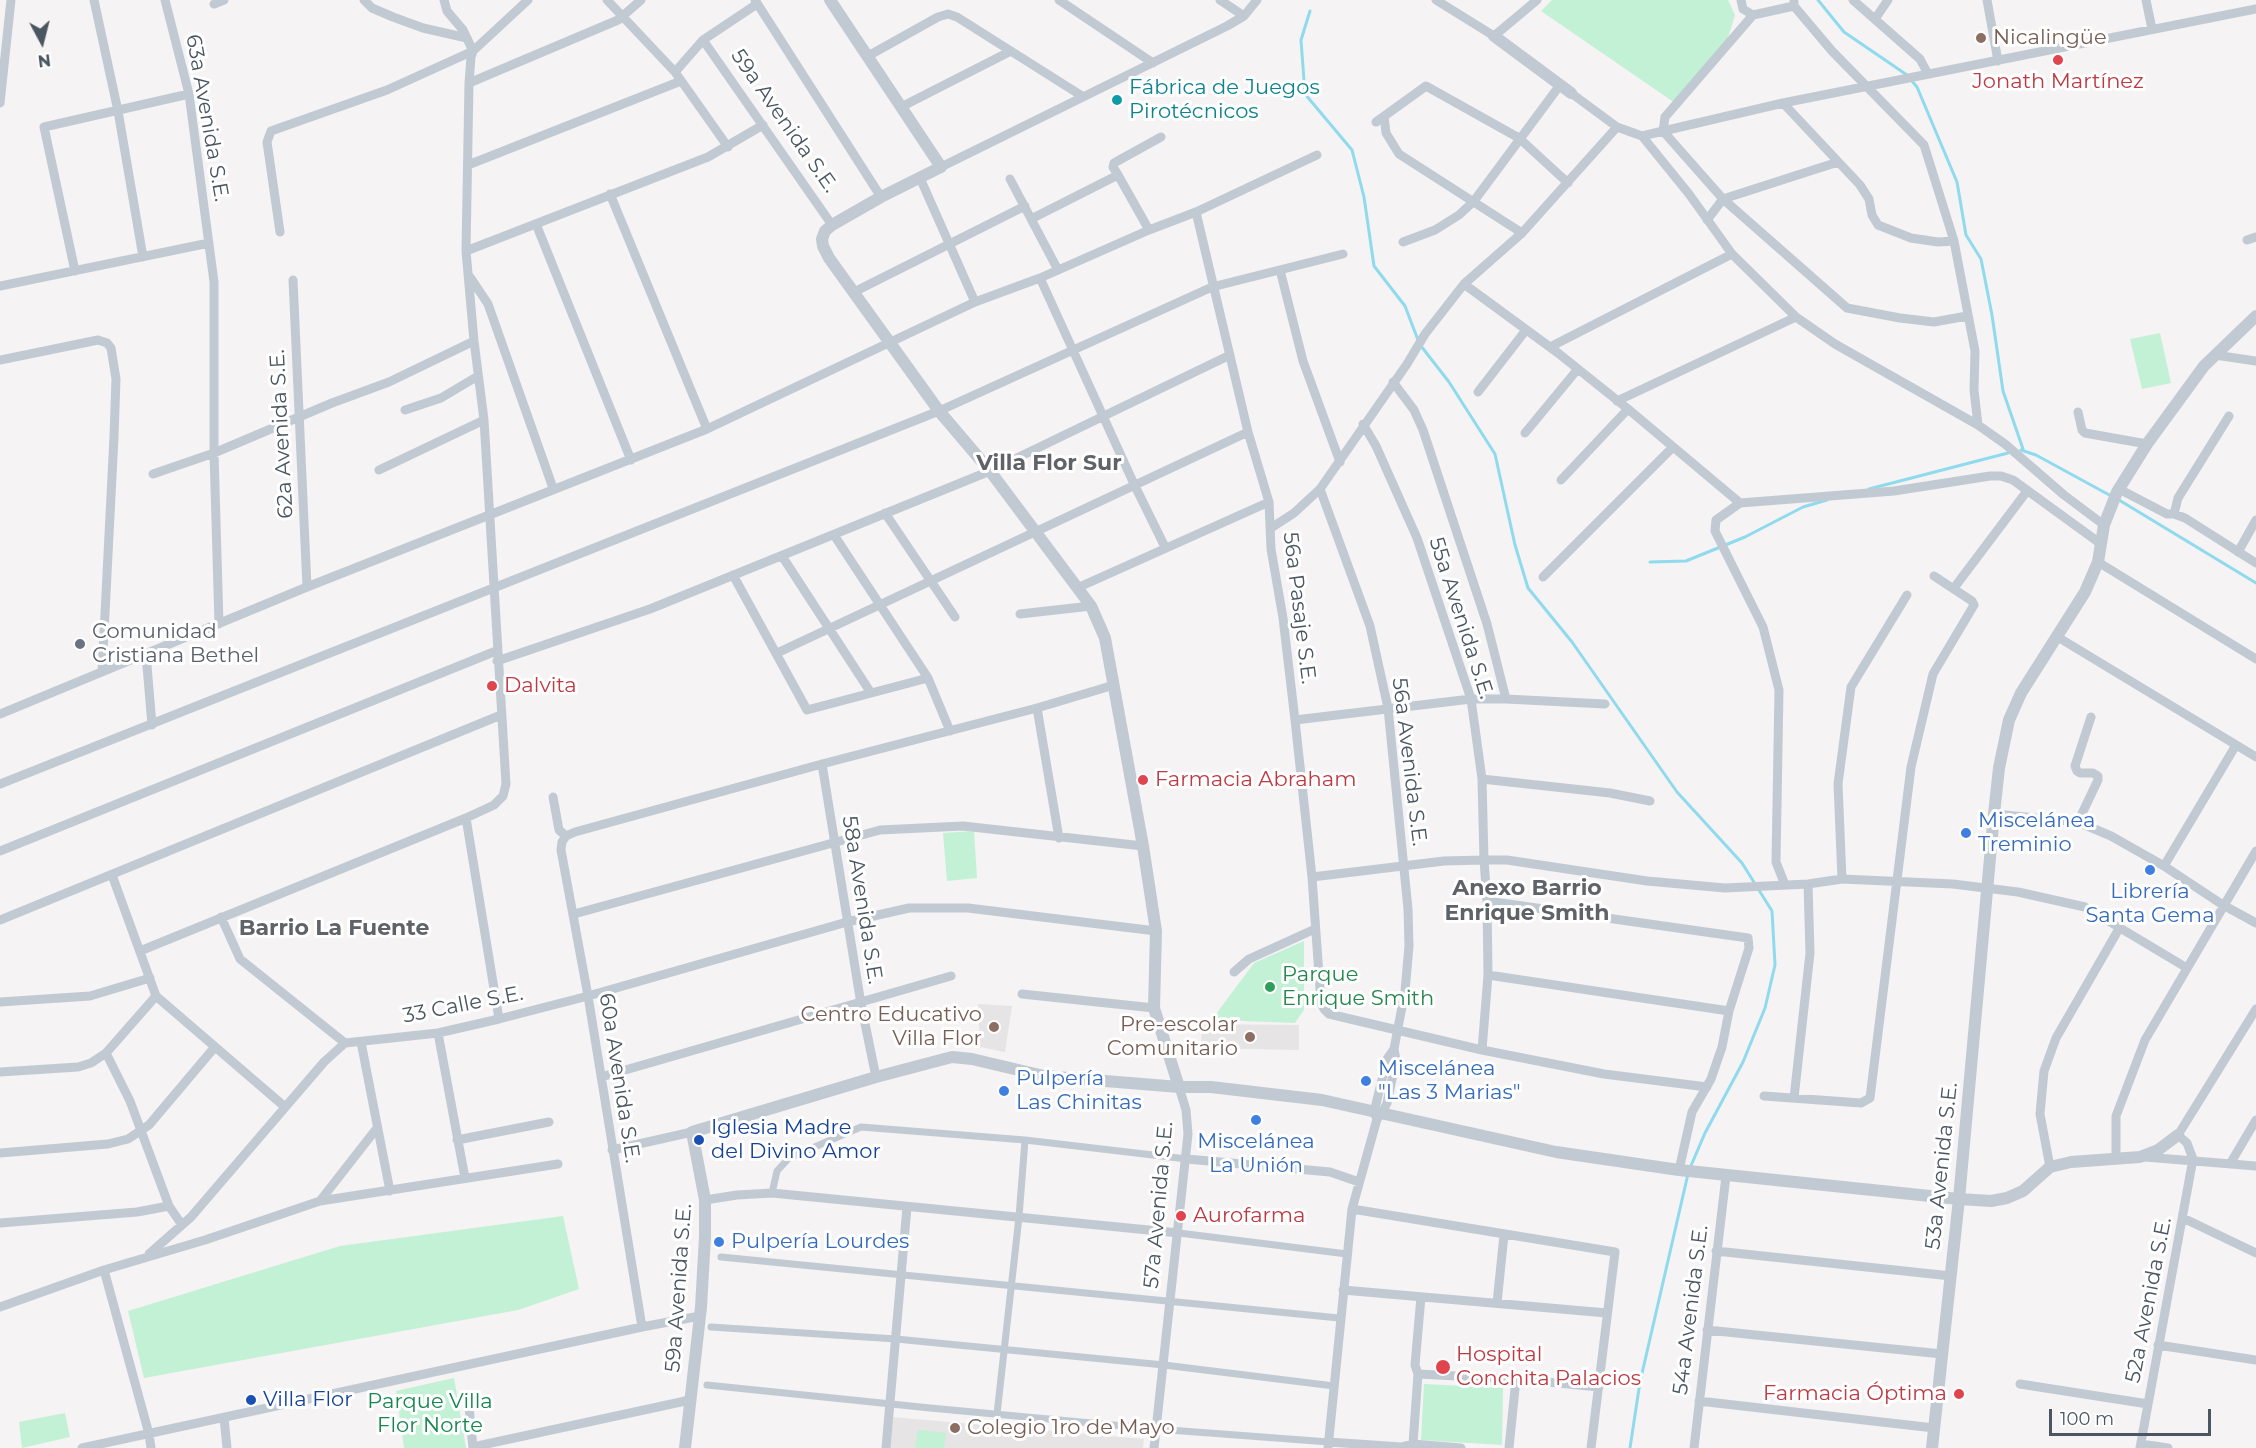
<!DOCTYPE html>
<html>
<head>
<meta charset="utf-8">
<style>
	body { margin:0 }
	#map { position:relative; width:2256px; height:1448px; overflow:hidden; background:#f5f3f3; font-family:Montserrat,sans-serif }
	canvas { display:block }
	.north { position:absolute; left:12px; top:12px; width:60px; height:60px; -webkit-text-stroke:4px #fff; paint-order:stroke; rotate:173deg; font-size:16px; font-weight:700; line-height:24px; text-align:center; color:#4a5661 }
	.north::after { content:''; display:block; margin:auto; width:21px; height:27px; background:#4a5661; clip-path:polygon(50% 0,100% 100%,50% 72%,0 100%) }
	.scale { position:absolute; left:2049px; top:1409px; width:162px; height:27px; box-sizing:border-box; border:3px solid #4a5661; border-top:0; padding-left:8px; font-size:18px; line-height:21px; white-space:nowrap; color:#4a5661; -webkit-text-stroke:4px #fff; paint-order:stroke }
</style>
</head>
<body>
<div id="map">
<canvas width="2256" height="1448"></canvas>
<div class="north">N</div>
<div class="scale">100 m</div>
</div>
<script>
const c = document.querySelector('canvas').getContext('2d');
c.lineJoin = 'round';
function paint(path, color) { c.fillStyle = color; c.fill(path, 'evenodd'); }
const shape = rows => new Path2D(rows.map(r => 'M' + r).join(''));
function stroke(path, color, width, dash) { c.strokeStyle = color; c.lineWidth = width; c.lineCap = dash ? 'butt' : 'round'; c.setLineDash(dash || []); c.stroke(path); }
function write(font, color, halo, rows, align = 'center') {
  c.font = font + ' Montserrat,sans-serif'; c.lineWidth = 6; c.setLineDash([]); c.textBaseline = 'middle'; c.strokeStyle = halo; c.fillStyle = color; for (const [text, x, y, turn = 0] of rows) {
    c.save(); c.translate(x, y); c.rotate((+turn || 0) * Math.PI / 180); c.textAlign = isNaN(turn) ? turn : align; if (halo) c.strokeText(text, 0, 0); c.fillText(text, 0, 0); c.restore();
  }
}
paint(shape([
	[978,1004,1012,1006,1005,1052,980,1047],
	[1202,1024,1299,1025,1299,1050,1201,1048],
	[892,1417,1144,1439,1143,1448,890,1448]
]), '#e6e4e5');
paint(shape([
	[1552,0,1728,0,1735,15,1726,44,1675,103,1541,11],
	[2160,333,2171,383,2142,389,2130,339],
	[974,831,977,878,947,881,943,833],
	[1304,941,1304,1010,1295,1023,1218,1020,1216,1014,1254,963],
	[563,1216,579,1289,518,1310,144,1378,128,1311,340,1246],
	[454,1378,466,1448,404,1448,396,1391],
	[1424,1384,1503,1388,1502,1445,1421,1440],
	[65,1413,70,1437,22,1448,19,1422],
	[918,1430,946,1433,944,1448,915,1448]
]), '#c3f1d5');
stroke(shape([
	[1818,0,1844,32,1907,75],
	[1310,11,1301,40,1305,94,1352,150,1364,197,1374,266,1405,306,1418,340],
	[1911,80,1917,87,1957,182,1966,235,1981,259,1992,315,2003,391,2023,449],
	[1421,346,1449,382,1495,454,1515,545,1528,588,1572,642,1677,792,1742,863,1772,911,1775,965,1765,1008,1743,1062,1705,1133,1690,1168],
	[2021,450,2036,455,2113,497],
	[1869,489,2008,453],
	[2119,500,2256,583],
	[1650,562,1686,561,1745,537,1803,507,1827,500],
	[1630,1448,1640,1382,1688,1174]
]), '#90daee', 3);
stroke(shape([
	[772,1193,777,1171,789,1158,861,1127,1025,1140,1187,1159],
	[1179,1233,1347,1254],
	[721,1257,1339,1318],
	[711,1327,896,1339,1164,1365,1334,1386],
	[707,1385,930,1408,1156,1429,1329,1442],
	[997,1414,1019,1217,1025,1140]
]), '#c1cad2', 7);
stroke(shape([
	[94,0,118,111,143,257],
	[165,0,189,94,214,282,214,453,219,624],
	[364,0,372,8,393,17,423,28,467,38],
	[607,0,675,72,728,147],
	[755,0,881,197],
	[1059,0,1153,63],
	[1220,0,1244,16],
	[1436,0,1494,36,1537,0],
	[1741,0,1743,9,1753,15],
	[1853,0,1920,59,1928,74],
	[1987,0,1998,61],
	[2146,0,2152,29],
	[1794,2,1794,6,1832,51,1924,145,1954,241,1975,351,1974,390,1978,425],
	[214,4,224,0],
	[1794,6,1753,15,1665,117,1663,131,1723,199,1847,308,1900,318,1934,322,1967,316],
	[1875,19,1888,0],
	[703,40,832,225],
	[868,56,938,17,948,14,957,17,1082,96],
	[675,72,703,40,757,4],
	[469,83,618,20,641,0],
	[1571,93,1617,127,1642,136,1783,103,2256,9],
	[0,103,11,0],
	[1783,103,1860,185,1869,199,1872,215,1878,225,1911,238,1938,242,1954,241],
	[901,107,1011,51],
	[1384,116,1386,133,1399,154,1522,233],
	[1376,122,1426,86,1519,138,1568,183],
	[1642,136,1689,194,1732,254,1796,317,1835,344,1978,425,2005,444,2064,495,2104,525],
	[468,165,681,81],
	[941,167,1227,26,1244,16,1257,0],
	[920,178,975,302],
	[1010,179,1058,270],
	[610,194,707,429],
	[1196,212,1248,432,1269,502,1271,549,1283,618,1295,720,1312,877,1321,1003,1324,1009,1329,1014,1482,1050,1604,1074,1707,1087],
	[1031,219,1118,175],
	[1707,220,1723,199,1838,162],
	[536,224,631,460],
	[1149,230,1118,175,1113,167,1114,163,1161,137],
	[280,232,267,142,271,131,387,90,473,51,528,0],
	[2247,240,2256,237],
	[1403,242,1435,230,1459,215,1474,201,1560,85],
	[466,251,708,157,763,125],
	[1280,270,1303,361,1340,462],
	[75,271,44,127,189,94],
	[470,277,488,304,553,488],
	[1040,278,1134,484,1165,547],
	[293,280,307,587],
	[1464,284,1558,353,1628,409,1740,503],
	[0,286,209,243],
	[854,292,1025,206],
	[1550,347,1732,254],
	[2215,355,2256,361],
	[0,360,98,340,107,343,111,348,116,379,114,437,102,672],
	[1393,382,1414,410,1423,430,1487,624,1506,699],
	[1478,392,1526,330],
	[1617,401,1796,317],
	[405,410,441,398,478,376],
	[2078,412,2082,430,2085,433,2147,444],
	[1363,424,1376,446,1417,538,1471,699,1482,779,1484,860,1487,901,1488,975,1482,1050],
	[1525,433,1577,370],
	[379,470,484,420],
	[153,474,214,453,332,403,389,382,474,341],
	[1561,480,1628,409],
	[1320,489,1370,626,1388,708,1408,909,1409,946,1405,991,1394,1049,1396,1060,1387,1103,1382,1113,1377,1119,1352,1209,1328,1448],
	[2119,489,2167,514,2174,514,2185,518,2256,563],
	[885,513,955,617],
	[2174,514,2178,498,2229,416],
	[1271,528,1294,513,1320,489,1407,364,1425,334,1464,284,1522,233,1617,127],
	[834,535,928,678,950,731],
	[2238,552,2256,520],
	[782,556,871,693],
	[2098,562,2256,659],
	[733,575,807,710,928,678],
	[1543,577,1673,447],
	[1077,588,1269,502],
	[1954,588,2027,491],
	[1020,614,1091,606],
	[2056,636,2256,757],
	[777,653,1248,432],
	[146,654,152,725],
	[497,661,650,609,990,471,1230,355],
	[1037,708,1059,838],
	[0,714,307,587,707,429,975,302,1040,278,1149,230,1196,212,1317,155],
	[1295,720,1471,699,1506,699,1605,704],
	[822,764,861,1004,876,1077],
	[1482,779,1610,793,1650,801],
	[0,784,939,411,1212,287,1343,254],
	[553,797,559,830,566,836],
	[1994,814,2078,822,2111,836,2164,866,2223,905,2256,923],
	[466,818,499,1019],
	[2078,822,2098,780,2098,776,2093,773,2080,773,2077,771,2075,766,2091,717],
	[566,836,575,832,822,764,1037,708,1114,685],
	[566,836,562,842,561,850,588,996,642,1327],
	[0,851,496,651],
	[2164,866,2236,745],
	[112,875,156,996,285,1107],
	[1312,877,1444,861,1484,860,1507,860,1647,881,1725,888,1808,884,1842,879,1953,884,2018,892,2085,907,2187,968],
	[1842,879,1838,784,1851,687,1907,595],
	[1785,885,1776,862,1779,690,1763,627,1715,531,1716,520,1740,503,1894,491,1990,476,2001,476,2013,480,2101,544],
	[1487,901,1748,938,1749,948,1729,1011,1722,1047,1711,1079,1692,1112,1679,1170],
	[574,914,880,830,963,826,1143,846],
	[221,917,240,959,345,1043],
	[0,920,501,715],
	[140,951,466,818,494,805,503,796,506,784,484,420,474,341,466,251,469,83,471,57,473,51,463,30,447,11,444,0],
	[1234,972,1249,959,1315,929],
	[1488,975,1729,1011],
	[1022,994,1154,1008],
	[0,1002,90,996,150,978],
	[438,1033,465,1178],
	[361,1042,390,1191],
	[345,1043,438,1033,499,1019,588,996,847,922,909,908,968,908,1156,931],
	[106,1053,130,1101,169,1206,182,1225],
	[0,1072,78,1067,91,1063,106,1053,156,996],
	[601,1077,951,976],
	[1764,1096,1861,1103,1870,1098,1911,767,1933,674,1974,605,1972,601,1934,576],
	[1794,1098,1810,953,1808,884],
	[1376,1117,1374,1112,1387,1059,1394,1049],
	[457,1140,549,1122],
	[612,1150,692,1132],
	[0,1153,108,1144,128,1139,149,1125,214,1048],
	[2145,1157,2256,1166],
	[1187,1159,1330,1172,1359,1182],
	[2116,1159,2116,1116,2145,1040,2256,851],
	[2230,1164,2256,1120],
	[2050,1167,2040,1114,2044,1071,2056,1038,2120,927],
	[705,1200,737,1195,772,1193,1179,1233],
	[320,1201,377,1128],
	[1352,1209,1615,1252,1591,1448],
	[2183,1218,2256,1253],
	[0,1223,137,1212,169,1206],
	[1716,1251,1951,1276],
	[149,1254,191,1217,324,1062,345,1043],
	[104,1270,149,1434,151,1448],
	[1343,1290,1607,1313],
	[1497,1303,1504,1235],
	[0,1307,104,1270,205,1240,320,1201,558,1164],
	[1707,1330,1942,1354],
	[2158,1345,2256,1360],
	[1418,1374,1516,1379,1599,1387],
	[2020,1384,2148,1404],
	[1699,1401,1934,1428],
	[469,1407,473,1448],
	[224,1418,227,1448],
	[1329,1442,1401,1447,1413,1444,1461,1448],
	[1413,1444,1418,1374,1415,1365,1421,1297],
	[2141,1444,2168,1448],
	[473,1447,690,1400],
	[82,1448,642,1327,700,1316],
	[886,1448,907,1207],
	[1154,1448,1188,1134,1186,1110,1179,1087],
	[1509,1448,1516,1379],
	[1694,1448,1726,1176],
	[2140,1448,2193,1159,2187,1143,2178,1135,2256,1009]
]), '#c1cad2', 9);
stroke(shape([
	[830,0,941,167,881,197,832,225,825,231,822,239,823,246,829,258,939,411,990,471,1091,606,1105,638,1143,846,1156,931,1154,1008,1179,1087],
	[1494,36,1571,93],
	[685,1448,701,1307,705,1237,705,1200,692,1132,876,1077,952,1057,972,1059,1044,1076,1179,1087,1211,1087,1322,1100,1556,1152,1679,1170,1959,1199,1991,1201,2007,1198,2023,1191,2050,1167,2071,1162,2140,1157,2158,1150,2178,1135],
	[1932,1448,1959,1199,1994,814,1999,768,2009,720,2021,693,2085,592,2098,562,2104,525,2117,492,2147,444,2204,366,2256,316]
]), '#c1cad2', 12);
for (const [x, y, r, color] of [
	[1981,38,6,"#8d6e63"],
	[2058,60,6,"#e0444e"],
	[1117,100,6,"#0f9aa8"],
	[80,644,6,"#6b7280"],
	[492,686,6,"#e0444e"],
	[1143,780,6,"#e0444e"],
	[1966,833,6,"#3f7fe0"],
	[2150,870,6,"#3f7fe0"],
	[1270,987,6,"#2e9e5b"],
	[994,1027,6,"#8d6e63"],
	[1250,1037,6,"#8d6e63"],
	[1366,1081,6,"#3f7fe0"],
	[1004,1091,6,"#3f7fe0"],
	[1256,1120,6,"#3f7fe0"],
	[699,1140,6,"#1a4fb4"],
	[1181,1216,6,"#e0444e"],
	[719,1242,6,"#3f7fe0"],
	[1443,1367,8,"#e0444e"],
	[1959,1394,6,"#e0444e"],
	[251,1400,6,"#1a4fb4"],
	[955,1428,6,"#8d6e63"]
]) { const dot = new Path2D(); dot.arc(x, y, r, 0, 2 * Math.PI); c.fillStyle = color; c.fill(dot); stroke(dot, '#fff', 2); }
write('21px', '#785e54', '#fff', [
	["Nicalingüe",1993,38],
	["Centro Educativo",982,1015,"right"],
	["Villa Flor",982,1039,"right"],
	["Pre-escolar",1238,1025,"right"],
	["Comunitario",1238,1049,"right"],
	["Colegio 1ro de Mayo",967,1428]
], 'left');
write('21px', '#be3a42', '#fff', [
	["Jonath Martínez",2058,82,"center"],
	["Dalvita",504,686],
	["Farmacia Abraham",1155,780],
	["Aurofarma",1193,1216],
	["Hospital",1456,1355],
	["Conchita Palacios",1456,1379],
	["Farmacia Óptima",1947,1394,"right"]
], 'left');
write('21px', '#0d838f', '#fff', [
	["Fábrica de Juegos",1129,88],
	["Pirotécnicos",1129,112]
], 'left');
write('21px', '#4a5661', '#fff', [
	["63a Avenida S.E.",207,118,80],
	["59a Avenida S.E.",784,121,55],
	["62a Avenida S.E.",282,434,-93],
	["56a Pasaje S.E.",1299,608,83],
	["55a Avenida S.E.",1461,618,72],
	["56a Avenida S.E.",1409,762,83],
	["58a Avenida S.E.",862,900,81],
	["33 Calle S.E.",463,1005,-11],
	["60a Avenida S.E.",619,1078,81],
	["53a Avenida S.E.",1942,1166,-84],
	["57a Avenida S.E.",1159,1205,-85],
	["59a Avenida S.E.",679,1288,-86],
	["52a Avenida S.E.",2149,1300,-79],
	["54a Avenida S.E.",1691,1310,-83]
]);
write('21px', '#5b616d', '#fff', [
	["Comunidad",92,632],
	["Cristiana Bethel",92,656]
], 'left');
write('21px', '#366cbe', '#fff', [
	["Miscelánea",1978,821],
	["Treminio",1978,845],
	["Librería",2150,892,"center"],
	["Santa Gema",2150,916,"center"],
	["Miscelánea",1378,1069],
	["\"Las 3 Marias\"",1378,1093],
	["Pulpería",1016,1079],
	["Las Chinitas",1016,1103],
	["Miscelánea",1256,1142,"center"],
	["La Unión",1256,1166,"center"],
	["Pulpería Lourdes",731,1242]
], 'left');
write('21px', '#27864d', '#fff', [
	["Parque",1282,975],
	["Enrique Smith",1282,999]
], 'left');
write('21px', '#164399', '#fff', [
	["Iglesia Madre",711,1128],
	["del Divino Amor",711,1152],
	["Villa Flor",263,1400]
], 'left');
write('21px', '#17864f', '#fff', [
	["Parque Villa",430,1402],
	["Flor Norte",430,1426]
]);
write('bold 22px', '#5f6368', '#fff', [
	["Villa Flor Sur",1049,464],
	["Anexo Barrio",1527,889],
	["Enrique Smith",1527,914],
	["Barrio La Fuente",334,929]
]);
</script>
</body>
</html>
